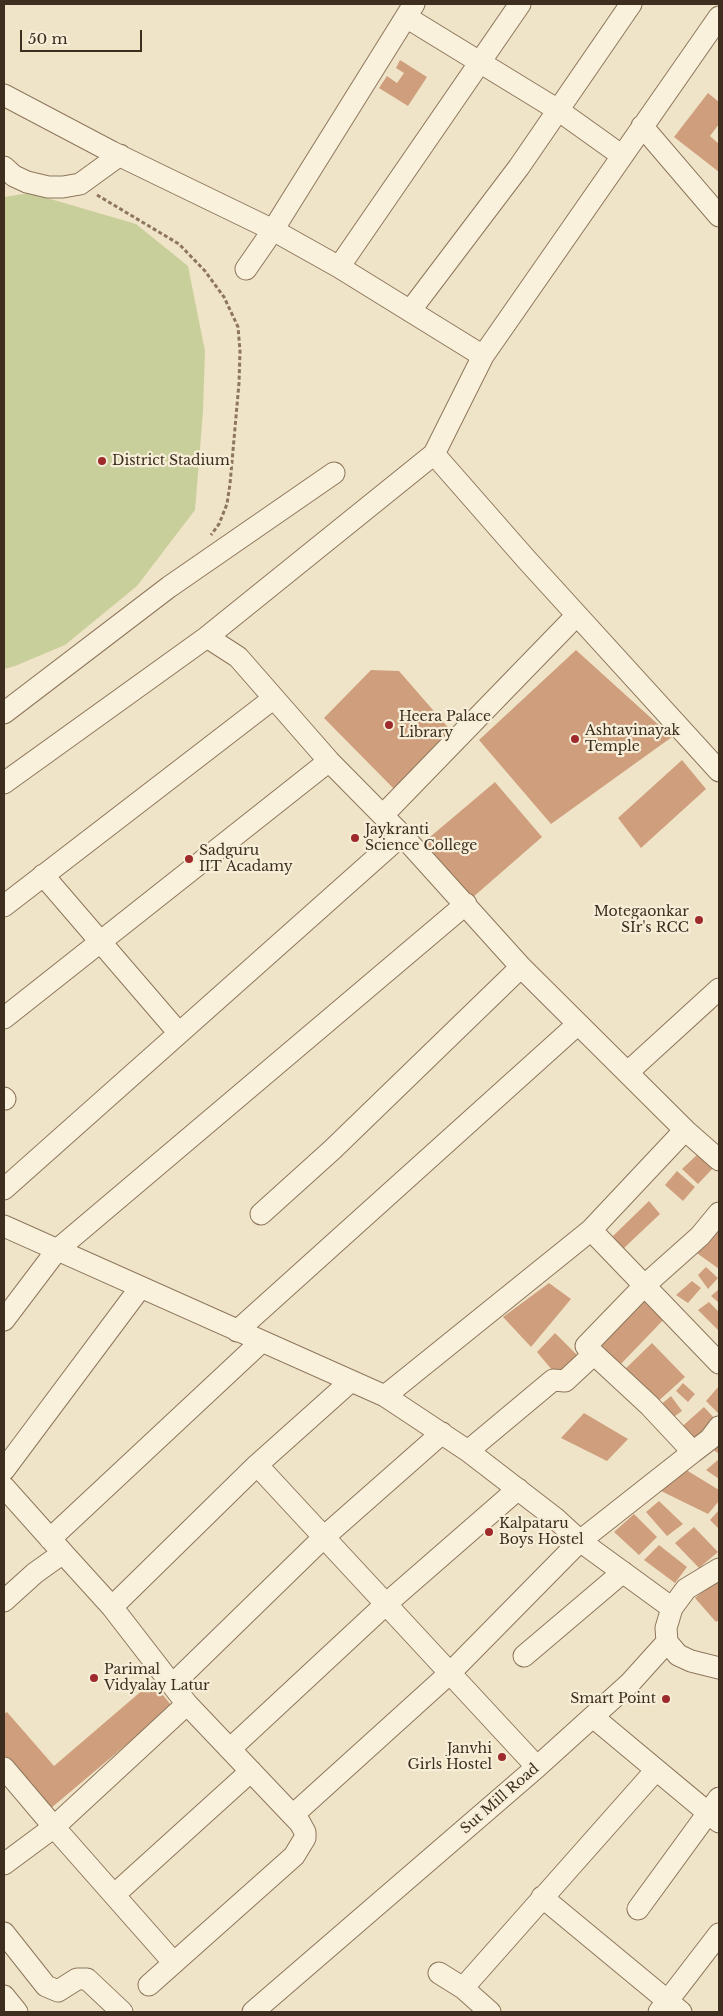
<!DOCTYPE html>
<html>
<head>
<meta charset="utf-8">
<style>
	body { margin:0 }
	#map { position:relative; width:723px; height:2016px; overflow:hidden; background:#f0e4c8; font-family:"Libre Baskerville",serif }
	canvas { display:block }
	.frame { position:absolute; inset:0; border:5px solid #3d2e20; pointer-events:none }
	.scale { position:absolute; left:20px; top:30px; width:122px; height:22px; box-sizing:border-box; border:2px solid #3d2e20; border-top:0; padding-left:6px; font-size:15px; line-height:18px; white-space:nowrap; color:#3d2e20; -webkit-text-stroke:4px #f7eed8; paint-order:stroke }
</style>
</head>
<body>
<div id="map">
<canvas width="723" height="2016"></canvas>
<div class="frame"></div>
<div class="scale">50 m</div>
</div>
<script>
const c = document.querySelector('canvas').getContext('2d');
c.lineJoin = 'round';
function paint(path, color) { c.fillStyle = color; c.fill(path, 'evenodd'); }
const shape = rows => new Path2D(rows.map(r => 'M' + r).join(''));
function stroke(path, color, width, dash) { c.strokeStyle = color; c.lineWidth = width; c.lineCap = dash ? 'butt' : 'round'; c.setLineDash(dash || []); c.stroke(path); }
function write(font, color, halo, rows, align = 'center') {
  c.font = font + ' "Libre Baskerville",serif'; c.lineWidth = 4.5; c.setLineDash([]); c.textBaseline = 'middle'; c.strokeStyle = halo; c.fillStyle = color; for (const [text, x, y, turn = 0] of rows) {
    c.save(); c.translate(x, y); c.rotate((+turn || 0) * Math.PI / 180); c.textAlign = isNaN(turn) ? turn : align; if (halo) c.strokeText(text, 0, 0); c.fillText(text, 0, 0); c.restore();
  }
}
paint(shape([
	[30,193,136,224,188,266,205,351,203,412,195,510,137,586,65,645,15,666,4,669,4,197]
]), '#c9cf9b');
paint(shape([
	[400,60,427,77,408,106,379,88,387,76,397,83,404,73,396,68],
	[708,93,719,102,719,124,710,136,719,144,719,172,674,137],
	[576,650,672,737,551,824,479,740],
	[371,670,399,671,453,733,396,791,324,718],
	[682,760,706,789,641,848,618,818],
	[495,782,542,837,472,898,424,842],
	[699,1153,715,1166,698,1184,682,1169],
	[677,1171,695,1187,683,1201,665,1185],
	[649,1201,660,1214,623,1249,613,1236],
	[719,1224,719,1269,694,1251],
	[706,1267,718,1278,708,1289,698,1275],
	[692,1281,701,1288,688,1303,676,1295],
	[549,1283,571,1299,531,1347,503,1317],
	[719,1289,719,1303,711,1296],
	[645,1294,668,1315,619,1366,600,1343],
	[709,1302,719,1312,719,1331,698,1310],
	[555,1333,581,1359,557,1376,537,1352],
	[652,1343,685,1377,654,1405,621,1373],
	[683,1383,695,1394,688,1402,676,1391],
	[719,1386,719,1414,706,1401],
	[671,1396,682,1411,671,1419,659,1406],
	[704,1407,716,1420,692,1445,678,1430],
	[584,1413,628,1439,607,1461,561,1438],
	[719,1438,719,1454,711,1448],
	[719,1459,719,1479,706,1470],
	[683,1468,719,1490,719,1501,708,1514,661,1491],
	[659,1501,683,1524,667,1536,646,1512],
	[719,1510,719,1529,710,1520],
	[634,1514,657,1537,639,1555,614,1532],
	[694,1527,718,1552,699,1568,675,1543],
	[659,1545,687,1567,675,1583,644,1560],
	[717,1580,719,1584,719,1620,716,1622,695,1598],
	[152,1682,172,1706,50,1809,4,1755,4,1714,7,1712,54,1766]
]), '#cf9f7d');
const minor = shape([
	[406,17,558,110,621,155],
	[4,95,112,152,273,230,339,267,483,356],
	[642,126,719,216],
	[4,167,14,176,27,182,48,187,63,187,80,184,120,155],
	[339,267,520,4],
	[246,269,273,230,414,4],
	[410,311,519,167,631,4],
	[434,454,526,559,719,771],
	[207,637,238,657,329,761,402,835,521,967,685,1130,719,1160],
	[4,713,169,587,334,473],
	[4,783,207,637,434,454,483,356,719,17],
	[383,815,577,615],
	[43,875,178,1032],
	[4,906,274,698],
	[4,1018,329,761],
	[628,1072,719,989],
	[4,1098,5,1099],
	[4,1189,402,835],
	[261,1214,332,1150,521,967],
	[4,1226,385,1396,468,1451,555,1518,580,1541,672,1608],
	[591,1230,719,1363],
	[4,1320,57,1250,466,904],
	[237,1331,578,1024],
	[385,1396,591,1230,685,1130],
	[468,1451,553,1380,565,1381,594,1354,586,1346,645,1285,700,1236,719,1213],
	[693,1452,710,1439,719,1427],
	[257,1465,537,1767],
	[4,1470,140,1288],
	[4,1487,63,1553,35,1573,4,1601],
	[50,1539,261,1342],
	[63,1553,112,1607,187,1704,300,1823,305,1832,305,1838,294,1856,149,1985],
	[112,1607,257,1465,351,1381],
	[667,1642,678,1655,691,1661,719,1668],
	[524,1656,623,1572],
	[172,1685,324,1537,442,1433],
	[593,1717,719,1822],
	[230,1749,386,1604,518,1489],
	[4,1768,54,1827,187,1704],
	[293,1815,450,1673,580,1541,693,1452,649,1405,594,1354],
	[4,1864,54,1827,174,1963],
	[114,1895,251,1771],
	[542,1897,681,2012],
	[638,1909,719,1798],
	[4,1933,46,1986,58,1991,77,1979,87,1979,122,2012],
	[439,1973,463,1988,490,2012],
	[463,1988,656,1770],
	[4,1996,17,2012],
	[253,2012,537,1767,630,1683,667,1642,666,1628,672,1608,686,1589,719,1569],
	[659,2012,719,1934]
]);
stroke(minor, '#8d765c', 23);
stroke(shape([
	[97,195,179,244,205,271,224,297,238,327,240,351,239,383,230,484,227,504,219,524,211,535]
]), '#8d765c', 3, [4, 2.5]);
stroke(minor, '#faf1dc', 21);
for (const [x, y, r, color] of [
	[102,461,5,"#9e2a2b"],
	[389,725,5,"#9e2a2b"],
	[575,739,5,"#9e2a2b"],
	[355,838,5,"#9e2a2b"],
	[189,859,5,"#9e2a2b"],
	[699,920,5,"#9e2a2b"],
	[489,1532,5,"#9e2a2b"],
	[94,1678,5,"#9e2a2b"],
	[666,1699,5,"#9e2a2b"],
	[502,1757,5,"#9e2a2b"]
]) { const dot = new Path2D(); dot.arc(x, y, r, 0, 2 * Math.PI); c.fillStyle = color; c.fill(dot); stroke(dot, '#f7eed8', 2); }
write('14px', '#3d2e20', '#f7eed8', [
	["District Stadium",112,461],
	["Heera Palace",399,717],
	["Library",399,733],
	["Ashtavinayak",585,731],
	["Temple",585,747],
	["Jaykranti",365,830],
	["Science College",365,846],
	["Sadguru",199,851],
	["IIT Acadamy",199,867],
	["Motegaonkar",689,912,"right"],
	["SIr's RCC",689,928,"right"],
	["Kalpataru",499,1524],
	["Boys Hostel",499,1540],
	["Parimal",104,1670],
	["Vidyalay Latur",104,1686],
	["Smart Point",656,1699,"right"],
	["Janvhi",492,1749,"right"],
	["Girls Hostel",492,1765,"right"]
], 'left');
write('14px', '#3d2e20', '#f7eed8', [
	["Sut Mill Road",500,1799,-41]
]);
</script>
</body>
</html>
